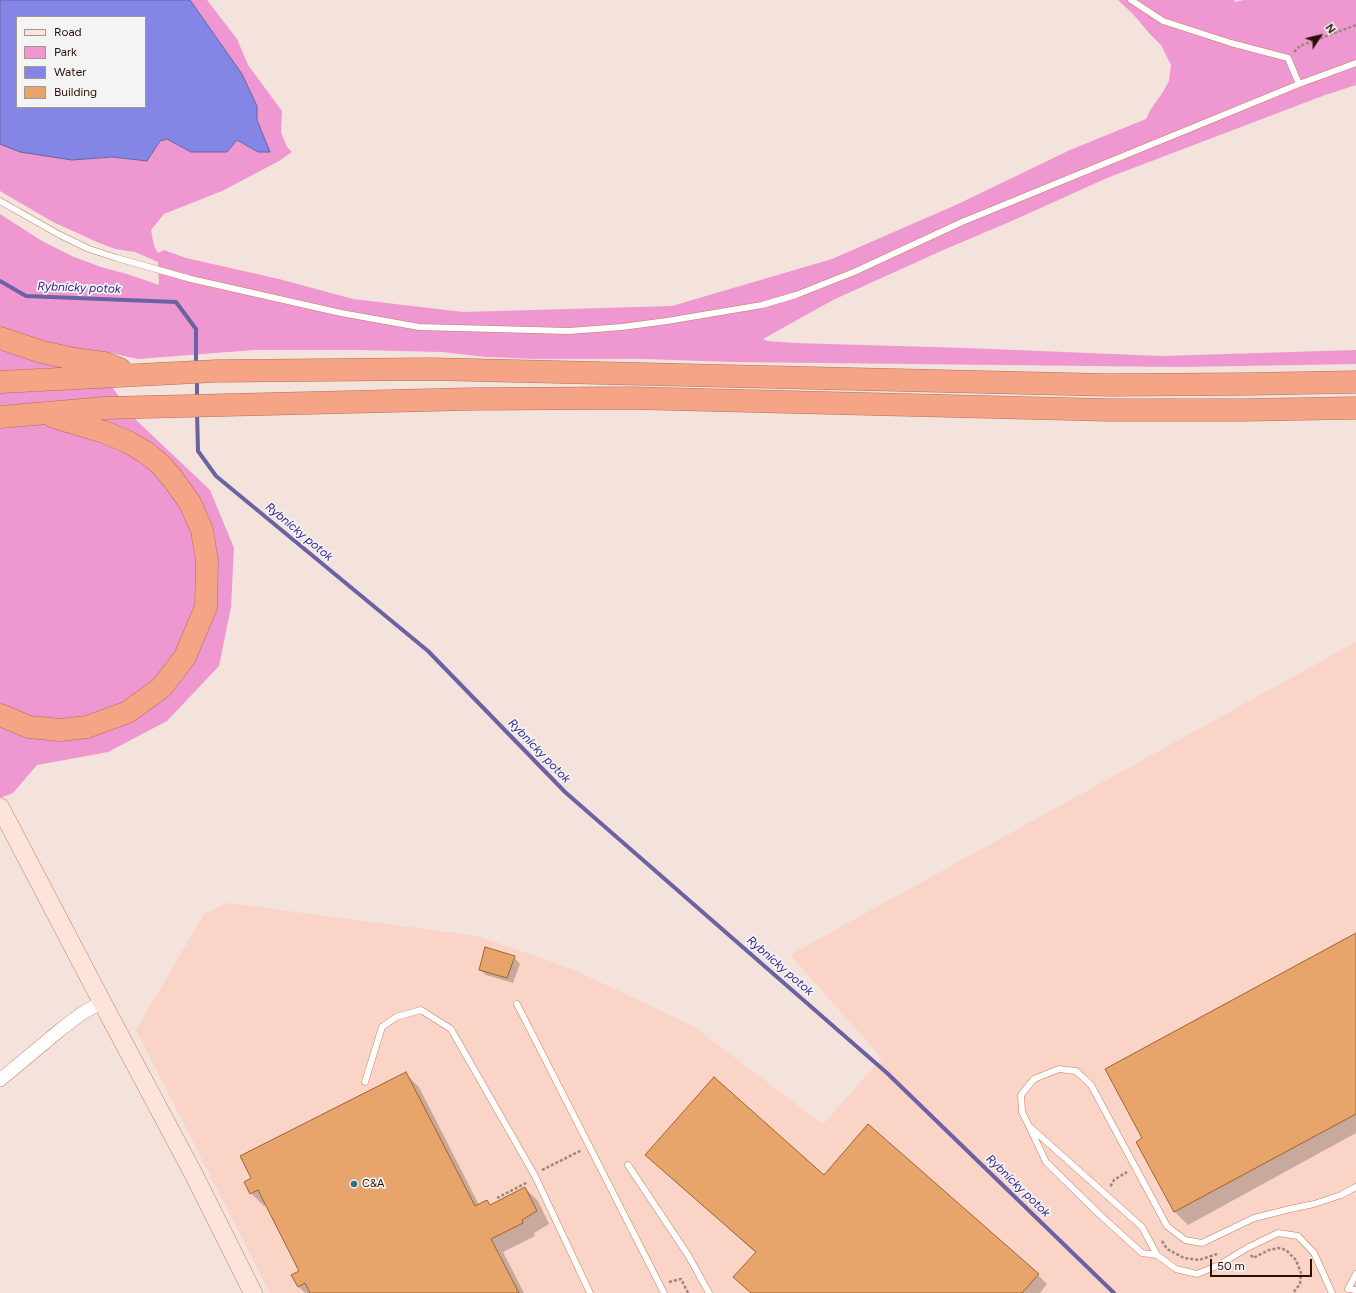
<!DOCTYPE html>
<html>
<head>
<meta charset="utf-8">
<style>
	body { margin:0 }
	#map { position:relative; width:1356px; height:1293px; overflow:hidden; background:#f4e2dc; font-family:Figtree,sans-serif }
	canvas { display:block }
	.legend { position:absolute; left:16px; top:16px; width:130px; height:92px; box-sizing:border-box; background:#f4f4f4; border:1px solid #a49894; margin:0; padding:5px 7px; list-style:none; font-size:12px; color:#2d0f05 }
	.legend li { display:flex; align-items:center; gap:8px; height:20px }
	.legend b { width:20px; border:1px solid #a49894 }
	.north { position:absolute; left:1300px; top:16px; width:40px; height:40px; -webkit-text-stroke:3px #f4f4f4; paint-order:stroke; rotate:55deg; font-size:11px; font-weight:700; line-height:16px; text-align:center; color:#2d0f05 }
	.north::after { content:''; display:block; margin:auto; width:14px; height:18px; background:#2d0f05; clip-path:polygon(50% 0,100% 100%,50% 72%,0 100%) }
	.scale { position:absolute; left:1210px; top:1259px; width:102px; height:18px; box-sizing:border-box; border:2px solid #2d0f05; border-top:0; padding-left:5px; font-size:12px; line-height:14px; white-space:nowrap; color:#2d0f05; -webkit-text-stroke:3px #f4f4f4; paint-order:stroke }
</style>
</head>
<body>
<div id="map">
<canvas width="1356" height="1293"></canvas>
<ul class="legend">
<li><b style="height:5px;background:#fce4db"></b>Road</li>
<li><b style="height:11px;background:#ee97d0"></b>Park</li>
<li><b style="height:11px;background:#8486e5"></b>Water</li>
<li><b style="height:11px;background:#e7a56c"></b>Building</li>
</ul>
<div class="north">N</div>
<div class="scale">50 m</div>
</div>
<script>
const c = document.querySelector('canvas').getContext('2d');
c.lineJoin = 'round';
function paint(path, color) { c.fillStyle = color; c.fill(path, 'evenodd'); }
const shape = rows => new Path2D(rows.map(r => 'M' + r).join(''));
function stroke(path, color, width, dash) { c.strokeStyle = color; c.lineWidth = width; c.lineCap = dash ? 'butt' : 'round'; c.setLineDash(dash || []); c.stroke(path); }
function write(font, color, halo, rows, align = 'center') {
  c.font = font + ' Figtree,sans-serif'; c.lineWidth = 3.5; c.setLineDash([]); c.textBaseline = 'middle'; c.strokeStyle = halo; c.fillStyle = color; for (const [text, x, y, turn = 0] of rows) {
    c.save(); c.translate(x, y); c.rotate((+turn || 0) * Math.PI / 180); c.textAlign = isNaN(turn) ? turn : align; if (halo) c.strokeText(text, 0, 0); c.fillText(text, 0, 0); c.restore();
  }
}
paint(shape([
	[1356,642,1356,1293,270,1293,136,1030,204,914,227,903,478,936,572,969,693,1026,823,1124,882,1058,790,955]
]), '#fad4c6');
paint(shape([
	[190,0,207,0,237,39,248,65,282,111,281,132,287,147,292,152,279,161,222,191,164,214,151,230,154,246,158,253,164,250,186,258,279,279,353,299,463,312,672,306,832,259,958,204,1070,150,1146,119,1151,109,1163,92,1169,81,1171,65,1161,45,1149,33,1133,14,1118,0,1234,0,1235,2,1244,0,1356,0,1356,85,1325,95,1107,178,1014,220,941,251,833,300,763,339,767,341,794,343,966,348,1162,356,1356,350,1356,364,1181,367,734,362,643,359,538,359,486,357,442,352,361,350,254,350,138,359,100,351,90,356,135,419,210,490,234,548,231,607,219,666,167,721,108,752,37,765,13,793,0,798,0,214,42,241,74,257,101,267,127,274,159,285,158,262,135,252,115,249,97,242,53,222,0,191,0,144,72,160,112,157,147,161,160,141,167,139,191,152,237,140,258,152,269,151,257,120,257,106,242,74]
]), '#ee97d0');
const water = shape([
	[0,0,190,0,242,74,257,106,257,120,270,152,258,152,237,140,227,152,191,152,167,139,160,141,147,161,112,157,72,160,20,152,0,144,0,0],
	[17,17,145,17,145,107,17,107,17,17]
]);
paint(water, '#8486e5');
stroke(water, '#6a62a2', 1);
paint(shape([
	[1356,934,1356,1133,1188,1225,1175,1212,1137,1142,1144,1139],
	[514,957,520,964,513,983,486,975,480,969],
	[406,1074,419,1087,479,1205,487,1201,491,1206,525,1188,538,1201,549,1224,534,1233,535,1236,503,1252,524,1293,305,1293,298,1286,300,1271,266,1205,264,1206,251,1193],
	[656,1164,824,1176,1038,1275,1047,1284,1040,1293,751,1293,756,1253]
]), '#0003');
stroke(shape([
	[0,281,26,296,176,302,196,329,196,366],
	[197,379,197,398],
	[197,411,198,451,216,476,428,651,565,792,887,1073,1114,1293]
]), '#6a62a2', 4);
const building = shape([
	[1356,933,1356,1114,1174,1212,1136,1142,1142,1138,1105,1069,1356,933],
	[485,947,515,956,507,978,479,970,485,947],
	[406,1072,475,1206,487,1200,490,1205,525,1187,537,1211,522,1220,523,1223,491,1239,519,1293,310,1293,305,1283,298,1287,291,1275,299,1271,258,1190,250,1194,244,1182,251,1178,240,1156,406,1072],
	[714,1077,824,1175,868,1124,1039,1274,1022,1293,751,1293,733,1277,756,1252,645,1155,714,1077]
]);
paint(building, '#e7a56c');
stroke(building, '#a1642b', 1);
const service = shape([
	[1131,0,1163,21,1231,43,1288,58,1299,84],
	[0,201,60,235,89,249,117,258,191,279,341,313,419,327,569,331,622,327,667,321,762,305,796,295,854,272,962,222,1299,84,1356,63],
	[517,1004,664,1293],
	[365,1082,382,1027,396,1017,421,1010,451,1029,535,1176,590,1293],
	[1029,1126,1022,1112,1021,1095,1034,1079,1059,1069,1076,1071,1091,1085,1167,1226,1185,1240,1202,1243,1254,1218,1290,1209,1314,1204,1341,1195,1356,1187],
	[1029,1126,1142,1227,1157,1255,1142,1253,1100,1215,1046,1162,1029,1126],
	[628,1165,688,1255,709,1293],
	[1157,1255,1176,1269,1197,1274,1219,1265,1247,1248,1278,1233,1298,1236,1314,1253,1332,1293],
	[1356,1274,1348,1289,1356,1290]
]);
const minor = shape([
	[0,1080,60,1030,81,1014,102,1002]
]);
const secondary = shape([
	[0,807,102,1002,193,1173,253,1293]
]);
const motorway = shape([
	[0,338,42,352,74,359,104,363,120,369],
	[0,382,216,371,430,369,1109,385,1246,384,1356,382],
	[0,417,105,408,472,399,629,398,1109,410,1242,410,1356,408],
	[0,715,29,727,60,730,87,727,128,712,162,687,185,657,206,607,207,561,202,530,190,503,173,479,162,466,154,459,145,452,128,442,104,432,54,417]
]);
stroke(service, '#ca7c5f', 7);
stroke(minor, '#ca7c5f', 14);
stroke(secondary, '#ca7c5f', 19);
stroke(motorway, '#b07059', 23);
stroke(shape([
	[1294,52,1300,46,1356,25],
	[542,1170,582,1150],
	[1112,1186,1111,1185,1114,1180,1127,1172],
	[497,1198,528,1182],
	[1162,1241,1167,1249,1184,1258,1199,1260,1217,1254],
	[1251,1255,1253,1258,1269,1250,1279,1248,1286,1250,1296,1260,1301,1273,1300,1284,1293,1293],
	[669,1282,681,1279,688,1293]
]), '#9d867e', 2.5, [3, 2]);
stroke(service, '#fff', 6);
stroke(minor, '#fff', 13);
stroke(secondary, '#fce4db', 18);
stroke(motorway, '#f6a486', 22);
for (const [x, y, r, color] of [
	[354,1184,4,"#307184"]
]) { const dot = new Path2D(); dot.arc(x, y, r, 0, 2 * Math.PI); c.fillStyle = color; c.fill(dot); stroke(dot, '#f4f4f4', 1.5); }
write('11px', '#2d0f05', '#f4f4f4', [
	["C&A",362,1184]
], 'left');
write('italic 12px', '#352492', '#f4f4f4', [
	["Rybnícky potok",79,288,2],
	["Rybnícky potok",299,532,40],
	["Rybnícky potok",539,751,46],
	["Rybnícky potok",780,966,41],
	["Rybnícky potok",1018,1186,44]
]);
</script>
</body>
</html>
